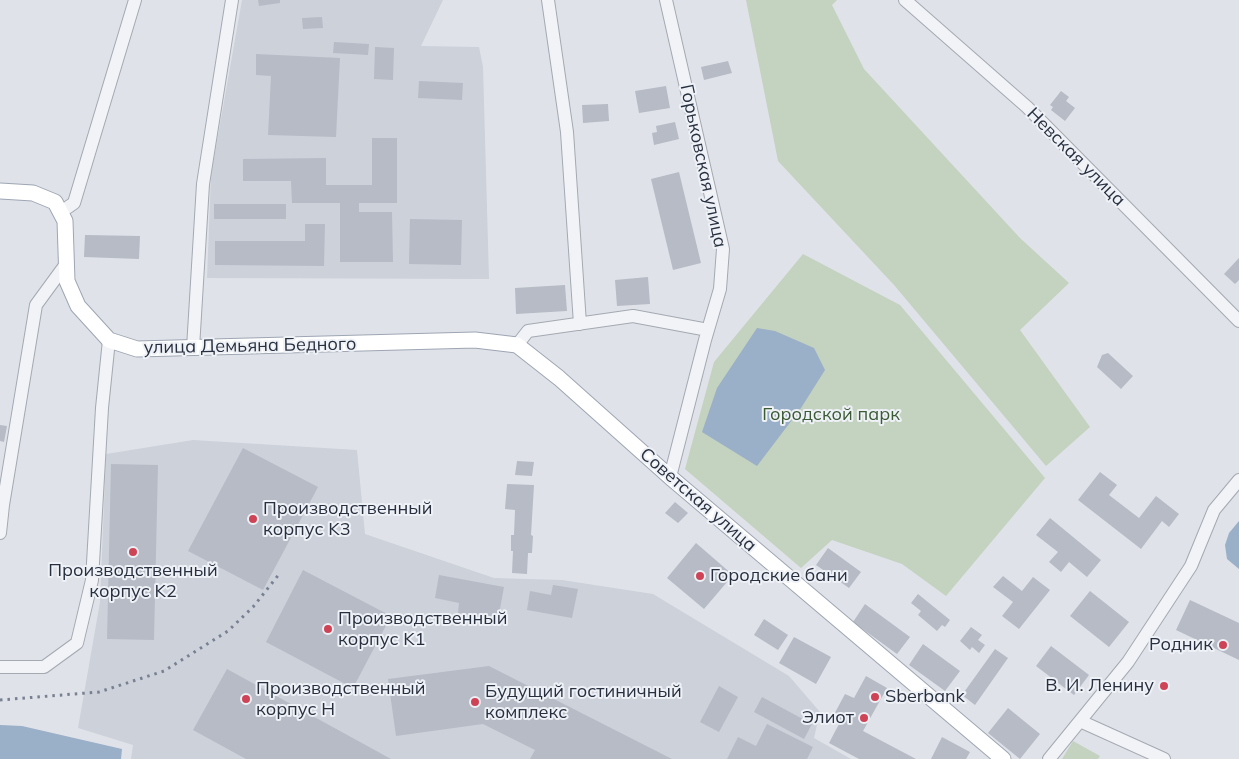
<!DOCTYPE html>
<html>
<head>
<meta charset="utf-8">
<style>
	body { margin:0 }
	canvas { display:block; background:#dfe2e8 }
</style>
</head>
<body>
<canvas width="1239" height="759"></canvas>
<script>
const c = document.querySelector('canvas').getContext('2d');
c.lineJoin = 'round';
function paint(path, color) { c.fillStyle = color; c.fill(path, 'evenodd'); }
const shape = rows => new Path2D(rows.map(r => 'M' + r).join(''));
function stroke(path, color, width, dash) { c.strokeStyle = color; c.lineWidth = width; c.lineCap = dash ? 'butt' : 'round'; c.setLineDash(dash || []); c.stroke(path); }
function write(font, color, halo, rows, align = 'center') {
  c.font = font + ' Mulish,sans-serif'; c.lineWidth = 4; c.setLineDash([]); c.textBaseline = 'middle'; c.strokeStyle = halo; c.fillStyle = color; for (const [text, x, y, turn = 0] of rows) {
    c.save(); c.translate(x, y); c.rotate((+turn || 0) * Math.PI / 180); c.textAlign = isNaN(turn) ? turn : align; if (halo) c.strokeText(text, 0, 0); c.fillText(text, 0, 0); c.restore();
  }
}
paint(shape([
	[242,0,443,0,421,46,479,47,483,67,489,279,207,278,211,175],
	[193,440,357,450,365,534,494,578,562,580,653,594,789,676,820,712,814,738,851,759,131,759,133,745,78,728,100,602,106,454]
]), '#cdd1da');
paint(shape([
	[746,0,837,0,832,5,864,69,1020,238,1069,283,1020,330,1090,427,1046,466,894,285,778,161],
	[803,254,900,305,1045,478,946,596,902,564,832,540,801,568,685,469,714,362],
	[1073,741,1100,756,1098,759,1062,759]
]), '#c4d2c0');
paint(shape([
	[757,328,775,331,814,348,825,370,801,408,757,466,702,432,717,388],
	[1239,521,1239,569,1227,559,1225,545,1229,533],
	[0,725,22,726,122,749,121,759,0,759]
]), '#9aafc8');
paint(shape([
	[258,0,280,0,280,3,259,6],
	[322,17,323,28,303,29,302,18],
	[334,42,369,44,368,55,333,53],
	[375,47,394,48,393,80,374,79],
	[256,54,340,58,336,137,268,135,271,76,256,75],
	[728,61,732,73,704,80,701,67],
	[419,81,463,83,462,100,418,98],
	[666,86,670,108,639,113,635,91],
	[1061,91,1069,97,1066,101,1075,108,1065,121,1051,110,1053,107,1050,105],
	[608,104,609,121,583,123,582,105],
	[675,122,679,139,654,145,652,133,657,132,656,126],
	[372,138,397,138,397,203,359,203,359,212,392,212,393,262,340,262,340,203,292,203,291,181,243,181,243,159,326,158,326,185,372,185],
	[679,172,701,263,673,270,651,179],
	[214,204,286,204,286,219,214,219],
	[410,219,462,220,461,265,409,264],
	[305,224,325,224,324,266,215,265,215,241,305,241],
	[85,235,140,236,139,259,84,257],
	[1239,258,1239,280,1235,284,1224,274],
	[648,277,650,304,617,306,615,280],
	[565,285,567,311,516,314,515,288],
	[1108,353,1133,376,1121,389,1097,367,1102,355],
	[0,425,7,426,4,442,0,441],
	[243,448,318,487,263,590,188,551],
	[517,461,534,462,532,476,515,475],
	[111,464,158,465,154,640,107,639],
	[1100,472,1117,485,1109,495,1139,518,1156,496,1179,514,1169,527,1162,521,1141,549,1078,500],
	[507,484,534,485,531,535,533,536,532,553,528,553,527,574,512,573,513,551,511,551,511,535,514,535,515,510,505,509],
	[675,502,688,513,678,523,665,513],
	[1050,518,1101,560,1087,577,1069,562,1061,572,1049,562,1058,552,1036,535],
	[696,543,733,575,704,609,667,578],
	[828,548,861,572,849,588,816,565],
	[303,570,391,616,353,688,266,642],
	[439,575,504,587,498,620,458,613,459,603,435,598],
	[1003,576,1022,591,1033,577,1050,590,1019,629,1002,616,1013,602,993,587],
	[553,585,578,589,572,618,527,610,530,591,551,595],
	[1090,591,1129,622,1109,647,1070,616],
	[918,594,950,620,945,627,942,625,937,631,918,615,921,611,911,603],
	[1190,600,1239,623,1239,660,1176,630],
	[865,604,910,637,897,654,853,622],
	[764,619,788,635,778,650,754,635],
	[971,627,982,635,978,640,985,645,979,653,972,647,970,650,960,641],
	[794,637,831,657,816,684,779,663],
	[923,644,960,671,945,691,909,665],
	[1051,646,1089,675,1074,695,1036,666],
	[995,649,1008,658,975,705,962,695],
	[489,666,672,759,530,759,535,750,483,724,396,736,388,679],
	[227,669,391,759,246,759,193,730],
	[866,676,887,688,863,731,916,759,859,759,829,743,839,724,831,720,845,694,854,698],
	[719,686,738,697,719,732,700,722],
	[762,697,812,724,804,739,754,712],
	[1008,708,1040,734,1020,759,988,733],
	[767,724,813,747,807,759,727,759,738,737,756,746],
	[942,737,970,752,966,759,931,759]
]), '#b6bbc5');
const minor = shape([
	[548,0,567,132,580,324],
	[666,0,723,249,720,289,705,340,670,477],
	[905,0,1027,107,1239,321],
	[61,212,74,203,135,0],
	[517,345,528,331,633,316,708,330],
	[193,348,203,184,232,0],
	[0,533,3,505,36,305,66,264],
	[0,667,44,667,77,643,92,580,102,408,109,340],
	[1080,721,1164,759],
	[1049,759,1128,662,1191,566,1214,510,1239,480]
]);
const major = shape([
	[0,191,33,193,55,202,65,221,67,281,78,306,109,340,137,349,475,340,517,345,559,378,670,477,1003,759]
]);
stroke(minor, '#a4a9b2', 14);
stroke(major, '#9ea6b4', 17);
stroke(minor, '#f2f3f7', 12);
stroke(major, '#fff', 15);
stroke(shape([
	[0,700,99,692,164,671,228,631,253,607,280,573]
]), '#788192', 3, [2.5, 5]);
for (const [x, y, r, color] of [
	[253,519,5,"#ce4355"],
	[133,552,5,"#ce4355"],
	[700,576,5,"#ce4355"],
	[328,629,5,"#ce4355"],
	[1223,645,5,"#ce4355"],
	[1164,686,5,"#ce4355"],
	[875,697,5,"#ce4355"],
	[246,699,5,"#ce4355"],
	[475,702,5,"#ce4355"],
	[864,718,5,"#ce4355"]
]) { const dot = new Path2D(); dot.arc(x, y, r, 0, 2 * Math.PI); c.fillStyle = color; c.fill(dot); stroke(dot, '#eef1f6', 2); }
write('18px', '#28303f', '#eef1f6', [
	["Невская улица",1076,157,45],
	["Горьковская улица",703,166,78],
	["улица Демьяна Бедного",250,346,-1],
	["Советская улица",698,500,41]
]);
write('18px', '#3b5b35', '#eef1f6', [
	["Городской парк",831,415]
]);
write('18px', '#28303f', '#eef1f6', [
	["Производственный",263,509],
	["корпус K3",263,530],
	["Производственный",133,571,"center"],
	["корпус K2",133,592,"center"],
	["Городские бани",710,576],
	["Производственный",338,619],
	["корпус K1",338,640],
	["Родник",1213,645,"right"],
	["В. И. Ленину",1154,686,"right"],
	["Производственный",256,689],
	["корпус H",256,710],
	["Будущий гостиничный",485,692],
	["комплекс",485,713],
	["Sberbank",885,697],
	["Элиот",854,718,"right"]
], 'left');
</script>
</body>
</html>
